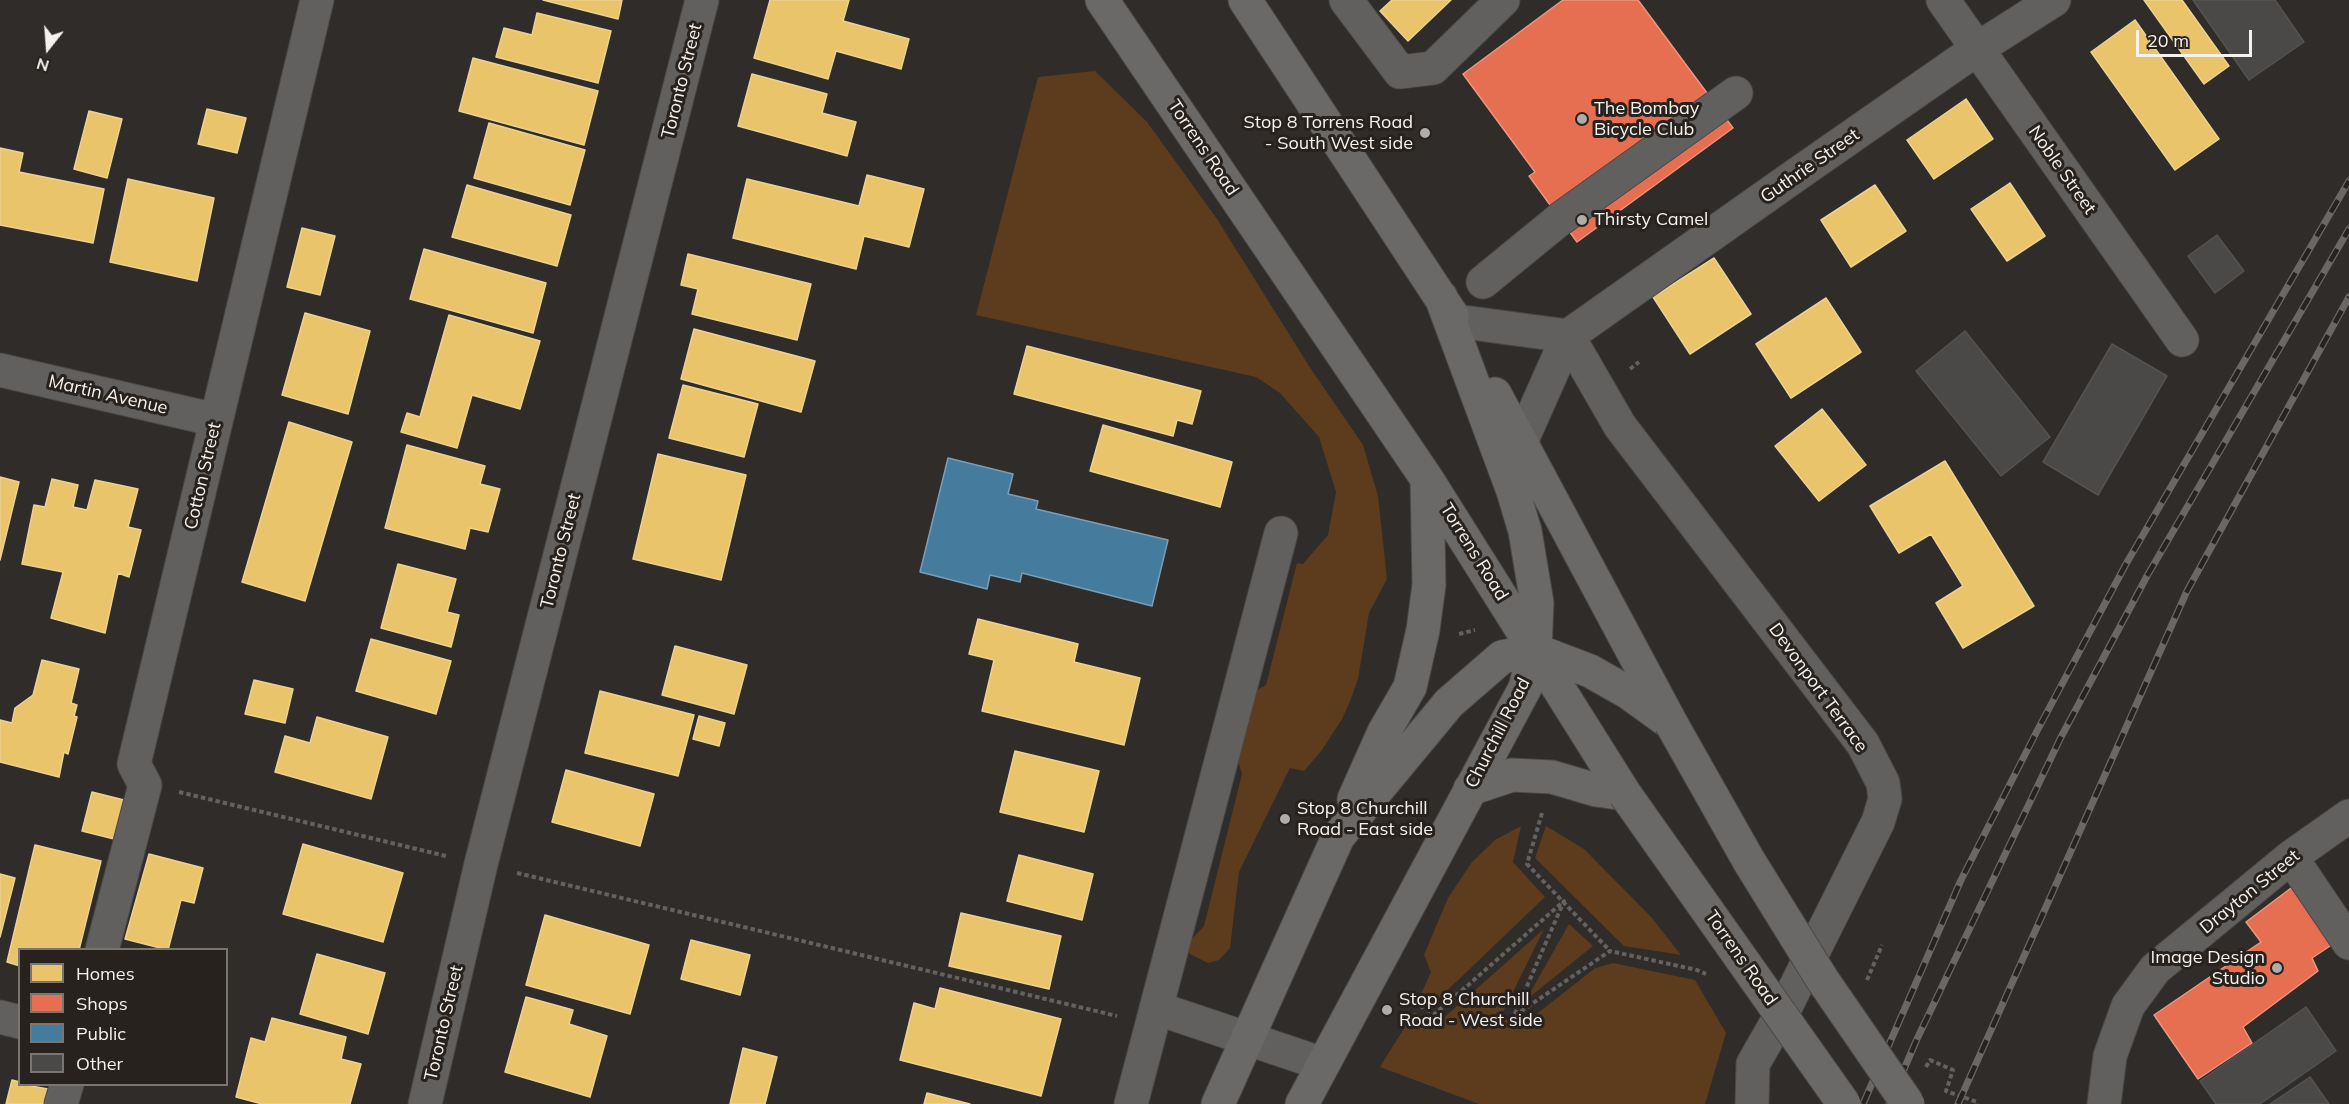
<!DOCTYPE html>
<html>
<head>
<meta charset="utf-8">
<style>
	body { margin:0 }
	#map { position:relative; width:2349px; height:1104px; overflow:hidden; background:#2f2c2a; font-family:Mulish,sans-serif }
	canvas { display:block }
	.legend { position:absolute; left:18px; top:948px; width:210px; height:138px; box-sizing:border-box; background:#27221e; border:2px solid #797571; margin:0; padding:8px 10px; list-style:none; font-size:18px; color:#f4f1ee }
	.legend li { display:flex; align-items:center; gap:12px; height:30px }
	.legend b { width:30px; border:2px solid #797571 }
	.north { position:absolute; left:18px; top:18px; width:60px; height:60px; -webkit-text-stroke:4px #27221e; paint-order:stroke; rotate:197deg; font-size:16px; font-weight:700; line-height:24px; text-align:center; color:#f4f1ee }
	.north::after { content:''; display:block; margin:auto; width:21px; height:27px; background:#f4f1ee; clip-path:polygon(50% 0,100% 100%,50% 72%,0 100%) }
	.scale { position:absolute; left:2136px; top:30px; width:116px; height:27px; box-sizing:border-box; border:3px solid #f4f1ee; border-top:0; padding-left:8px; font-size:18px; line-height:21px; white-space:nowrap; color:#f4f1ee; -webkit-text-stroke:4px #27221e; paint-order:stroke }
</style>
</head>
<body>
<div id="map">
<canvas width="2349" height="1104"></canvas>
<ul class="legend">
<li><b style="height:16px;background:#e9c46a"></b>Homes</li>
<li><b style="height:16px;background:#e76f51"></b>Shops</li>
<li><b style="height:16px;background:#457b9d"></b>Public</li>
<li><b style="height:16px;background:#4a4948"></b>Other</li>
</ul>
<div class="north">N</div>
<div class="scale">20 m</div>
</div>
<script>
const c = document.querySelector('canvas').getContext('2d');
c.lineJoin = 'round';
function paint(path, color) { c.fillStyle = color; c.fill(path, 'evenodd'); }
const shape = rows => new Path2D(rows.map(r => 'M' + r).join(''));
function stroke(path, color, width, dash) { c.strokeStyle = color; c.lineWidth = width; c.lineCap = dash ? 'butt' : 'round'; c.setLineDash(dash || []); c.stroke(path); }
function write(font, color, halo, rows, align = 'center') {
  c.font = font + ' Mulish,sans-serif'; c.lineWidth = 6; c.setLineDash([]); c.textBaseline = 'middle'; c.strokeStyle = halo; c.fillStyle = color; for (const [text, x, y, turn = 0] of rows) {
    c.save(); c.translate(x, y); c.rotate((+turn || 0) * Math.PI / 180); c.textAlign = isNaN(turn) ? turn : align; if (halo) c.strokeText(text, 0, 0); c.fillText(text, 0, 0); c.restore();
  }
}
paint(shape([
	[1095,71,1147,122,1217,219,1309,366,1363,445,1378,496,1387,579,1369,613,1358,679,1351,699,1342,719,1322,750,1304,771,1290,768,1239,872,1230,948,1219,960,1208,963,1190,954,1186,945,1204,926,1242,774,1231,739,1245,697,1266,685,1297,563,1303,564,1328,535,1336,492,1319,437,1280,393,1256,377,976,315,1038,77],
	[1521,826,1513,862,1545,897,1433,1004,1420,996,1431,972,1424,955,1448,898,1472,862,1495,840],
	[1546,826,1584,849,1652,918,1681,955,1624,946,1535,858],
	[1569,924,1593,946,1526,1000],
	[1544,929,1502,1014,1519,1028,1595,968,1613,963,1695,980,1726,1033,1705,1104,1479,1104,1380,1067,1414,1012,1438,1023]
]), '#5c3c1c');
const homes = shape([
	[543,0,622,0,618,19,543,0],
	[770,0,849,0,843,21,909,39,901,69,836,51,828,79,754,58,770,0],
	[1392,0,1451,0,1408,41,1380,11,1392,0],
	[2144,0,2182,0,2229,66,2204,84,2144,0],
	[537,13,611,31,598,83,496,57,504,28,532,35,537,13],
	[2135,20,2219,139,2175,170,2091,52,2135,20],
	[473,58,598,91,584,145,459,111,473,58],
	[752,74,827,94,822,113,856,122,847,156,738,126,752,74],
	[1966,99,1993,139,1934,179,1907,140,1966,99],
	[207,109,246,118,237,153,198,144,207,109],
	[89,111,122,119,107,178,74,169,89,111],
	[489,123,585,150,570,205,474,178,489,123],
	[0,148,23,153,19,172,104,189,93,243,0,225,0,148],
	[867,175,924,189,909,247,864,236,856,269,733,238,747,179,859,206,867,175],
	[128,179,214,198,197,281,110,262,128,179],
	[2010,183,2045,236,2007,261,1971,209,2010,183],
	[467,185,571,215,557,266,452,237,467,185],
	[1875,185,1906,231,1851,267,1821,220,1875,185],
	[302,228,335,236,320,295,287,287,302,228],
	[424,249,546,283,533,333,410,299,424,249],
	[688,254,811,284,797,340,692,314,698,289,681,285,688,254],
	[1714,258,1751,314,1690,354,1653,297,1714,258],
	[1826,298,1861,352,1791,398,1756,344,1826,298],
	[305,313,370,331,348,414,282,395,305,313],
	[449,315,540,341,520,409,472,395,457,448,401,432,407,413,420,417,449,315],
	[694,329,815,361,801,412,681,379,694,329],
	[1027,346,1201,391,1192,424,1177,420,1173,436,1014,394,1027,346],
	[683,385,758,404,744,457,669,438,683,385],
	[1822,409,1866,465,1819,501,1775,446,1822,409],
	[289,422,352,442,305,601,242,582,289,422],
	[1103,425,1232,462,1220,507,1090,471,1103,425],
	[407,445,485,466,480,484,500,489,488,532,470,528,465,549,385,528,407,445],
	[658,454,746,475,721,580,633,559,658,454],
	[1945,461,2034,606,1963,648,1936,603,1963,586,1931,534,1899,553,1870,506,1945,461],
	[0,477,19,482,0,560,0,477],
	[52,479,78,485,73,507,87,510,95,480,138,489,128,527,141,530,129,577,118,573,105,633,51,618,63,572,22,564,34,505,45,507,52,479],
	[398,564,456,579,447,612,459,615,451,647,381,628,398,564],
	[978,619,1078,644,1074,662,1140,678,1124,745,982,711,994,660,969,654,978,619],
	[371,639,451,661,436,714,356,691,371,639],
	[675,646,747,665,734,714,662,695,675,646],
	[42,660,79,669,71,703,77,705,74,716,77,717,68,754,64,752,59,777,0,762,0,720,12,723,15,708,33,695,42,660],
	[254,680,293,689,285,723,245,714,254,680],
	[600,691,694,715,678,776,585,753,600,691],
	[699,716,725,723,719,746,693,739,699,716],
	[317,717,388,737,371,799,275,772,285,736,310,743,317,717],
	[1015,751,1099,771,1084,832,1000,812,1015,751],
	[566,770,654,794,640,846,552,822,566,770],
	[92,792,124,800,114,839,82,831,92,792],
	[303,844,403,873,383,942,283,914,303,844],
	[35,845,101,861,79,950,20,950,20,966,7,962,35,845],
	[149,854,203,868,194,903,181,900,168,950,125,939,149,854],
	[1019,855,1093,874,1082,920,1007,901,1019,855],
	[0,874,15,878,0,937,0,874],
	[961,913,1061,936,1049,989,949,966,961,913],
	[545,915,649,945,630,1014,526,985,545,915],
	[691,940,750,955,740,995,681,979,691,940],
	[317,954,385,973,368,1034,300,1014,317,954],
	[940,988,1061,1019,1041,1096,900,1060,914,1003,935,1009,940,988],
	[526,997,573,1010,569,1024,607,1036,590,1097,505,1072,526,997],
	[272,1018,346,1037,341,1059,361,1064,350,1104,262,1104,236,1097,251,1038,265,1042,272,1018],
	[743,1048,777,1057,765,1104,730,1104,743,1048],
	[12,1080,20,1082,20,1084,48,1089,44,1104,6,1104,12,1080],
	[927,1093,970,1104,924,1104,927,1093]
]);
paint(homes, '#e9c46a');
stroke(homes, '#ecd292', 1.5);
const shops = shape([
	[1563,0,1638,0,1733,128,1577,242,1529,176,1535,172,1463,74,1563,0],
	[2295,885,2333,944,2312,958,2318,971,2243,1027,2252,1043,2198,1079,2154,1015,2261,942,2246,922,2295,885]
]);
paint(shops, '#e76f51');
stroke(shops, '#eb9680', 1.5);
const public = shape([
	[948,458,1013,474,1008,494,1038,501,1036,509,1168,540,1152,606,1022,573,1020,582,990,575,987,589,920,572,948,458]
]);
paint(public, '#457b9d');
stroke(public, '#7a9eb5', 1.5);
const building = shape([
	[2193,0,2275,0,2304,42,2249,80,2193,0],
	[2217,235,2244,271,2215,293,2188,256,2217,235],
	[1965,331,2050,437,2001,476,1916,371,1965,331],
	[2112,344,2167,376,2098,495,2043,462,2112,344],
	[2306,1007,2336,1051,2260,1104,2216,1104,2200,1081,2306,1007],
	[2310,1077,2329,1104,2270,1104,2310,1077]
]);
paint(building, '#4a4948');
stroke(building, '#545352', 1.5);
const minor = shape([
	[1346,0,1400,72,1433,68,1503,0],
	[1943,0,2182,340],
	[1483,282,1560,219,1736,93],
	[1456,321,1568,336],
	[1568,336,1620,426,1863,744,1883,783,1885,799,1878,822,1785,1008,1753,1064,1752,1104],
	[0,370,216,420],
	[1521,442,1568,336,1796,175,1977,49,2054,0],
	[2291,857,2349,943],
	[102,950,145,785,134,764,317,0],
	[1156,1008,1323,1064],
	[0,1017,20,1022],
	[61,1104,67,1084],
	[425,1104,481,864,702,0],
	[1131,1104,1281,533],
	[2104,1104,2110,1056,2128,1006,2155,969,2291,857,2349,816]
]);
const major = shape([
	[1102,0,1427,479,1625,794],
	[1245,0,1452,315],
	[1495,394,1671,723],
	[1535,650,1590,671,1629,693,1665,719],
	[1470,789,1512,775,1552,777,1596,790,1625,794],
	[1354,799,1384,732,1410,687,1423,630,1429,585,1427,479],
	[1218,1104,1338,837,1449,703,1502,657,1535,650],
	[1302,1104,1525,688,1535,650,1537,603,1525,531,1513,491,1441,297]
]);
stroke(minor, '#4a4846', 35);
stroke(major, '#4a4846', 35);
stroke(shape([
	[1630,369,1639,362],
	[1459,634,1475,630],
	[179,792,446,856],
	[1542,813,1527,864,1610,951],
	[517,873,1117,1016],
	[1867,980,1882,945],
	[1400,995,1435,1014,1564,901,1514,1016,1610,951,1697,970,1706,974],
	[1926,1067,1930,1060,1953,1070,1946,1091,1977,1102,1977,1104]
]), '#636261', 4, [4.5, 3]);
stroke(minor, '#61605f', 33);
stroke(major, '#6b6967', 33);
const rail = shape([
	[1863,1104,1961,880,2037,731,2126,564,2349,181],
	[1889,1104,1917,1039,2060,739,2147,576,2349,229],
	[1958,1104,2187,591,2349,297]
]);
stroke(rail, '#6a6867', 7);
stroke(rail, '#27221e', 4.5, [14]);
const majorBridge = shape([
	[1671,723,1749,861,1822,979,1908,1104],
	[1625,794,1844,1104]
]);
stroke(majorBridge, '#4a4846', 35, []);
stroke(majorBridge, '#6b6967', 33);
for (const [x, y, r, color] of [
	[1582,119,6,"#afaca9"],
	[1425,133,6,"#afaca9"],
	[1582,220,6,"#afaca9"],
	[1285,819,6,"#afaca9"],
	[2277,968,6,"#afaca9"],
	[1387,1010,6,"#afaca9"]
]) { const dot = new Path2D(); dot.arc(x, y, r, 0, 2 * Math.PI); c.fillStyle = color; c.fill(dot); stroke(dot, '#27221e', 2); }
write('18px', '#f4f1ee', '#27221e', [
	["Toronto Street",682,81,-76],
	["Torrens Road",1203,148,56],
	["Guthrie Street",1810,166,-35],
	["Noble Street",2062,170,55],
	["Martin Avenue",108,395,13],
	["Cotton Street",203,476,-77],
	["Toronto Street",561,551,-76],
	["Torrens Road",1474,552,58],
	["Devonport Terrace",1818,688,54],
	["Churchill Road",1498,733,-63],
	["Drayton Street",2250,892,-39],
	["Torrens Road",1741,958,55],
	["Toronto Street",444,1023,-77]
]);
write('18px', '#f4f1ee', '#27221e', [
	["The Bombay",1594,109],
	["Bicycle Club",1594,130],
	["Stop 8 Torrens Road",1413,123,"right"],
	["- South West side",1413,144,"right"],
	["Thirsty Camel",1594,220],
	["Stop 8 Churchill",1297,809],
	["Road - East side",1297,830],
	["Image Design",2265,958,"right"],
	["Studio",2265,979,"right"],
	["Stop 8 Churchill",1399,1000],
	["Road - West side",1399,1021]
], 'left');
</script>
</body>
</html>
